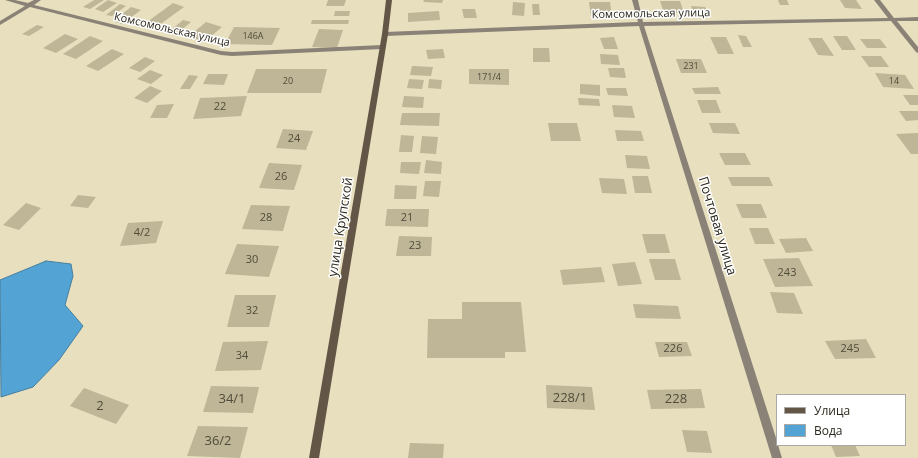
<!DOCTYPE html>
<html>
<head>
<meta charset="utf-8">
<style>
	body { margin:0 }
	#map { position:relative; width:918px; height:458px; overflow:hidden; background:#e7dfbe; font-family:"Open Sans",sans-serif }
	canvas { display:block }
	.legend { position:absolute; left:776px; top:394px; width:130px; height:52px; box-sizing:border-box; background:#fff; border:1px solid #aaa9a4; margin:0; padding:5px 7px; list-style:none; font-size:12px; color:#2b271b }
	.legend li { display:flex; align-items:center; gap:8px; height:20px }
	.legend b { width:20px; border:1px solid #aaa9a4 }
</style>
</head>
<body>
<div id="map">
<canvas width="918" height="458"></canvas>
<ul class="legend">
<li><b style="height:5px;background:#635646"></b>Улица</li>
<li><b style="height:11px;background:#53a4d5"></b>Вода</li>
</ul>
</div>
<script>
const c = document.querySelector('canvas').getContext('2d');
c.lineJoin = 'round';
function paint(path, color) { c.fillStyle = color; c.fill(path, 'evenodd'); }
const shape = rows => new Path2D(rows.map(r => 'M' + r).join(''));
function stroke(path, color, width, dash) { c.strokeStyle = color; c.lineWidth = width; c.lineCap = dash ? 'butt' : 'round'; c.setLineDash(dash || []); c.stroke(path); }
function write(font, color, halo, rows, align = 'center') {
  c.font = font + ' "Open Sans",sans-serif'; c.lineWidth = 3; c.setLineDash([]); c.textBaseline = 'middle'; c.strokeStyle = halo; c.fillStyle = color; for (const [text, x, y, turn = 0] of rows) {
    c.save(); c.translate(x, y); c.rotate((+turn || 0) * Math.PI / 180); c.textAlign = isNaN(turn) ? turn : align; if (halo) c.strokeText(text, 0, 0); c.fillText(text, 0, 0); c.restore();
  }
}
const water = shape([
	[46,261,71,264,73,276,65,305,83,326,59,360,33,387,1,397,0,280,46,261]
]);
paint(water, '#53a4d5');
stroke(water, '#477e9d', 1);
paint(shape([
	[94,0,104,0,90,9,83,7],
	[108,0,117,3,103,12,95,9],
	[328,0,346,0,344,6,326,6],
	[424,0,443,0,442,3,423,2],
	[778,0,787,0,789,5,780,5],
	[840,0,856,0,862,9,845,8],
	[660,1,680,1,684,13,664,13],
	[513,2,525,3,524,16,512,15],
	[589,2,610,2,612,16,591,16],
	[173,3,184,7,158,26,147,22],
	[120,4,126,6,112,16,106,15],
	[532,4,539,4,540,15,533,15],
	[691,6,705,7,708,12,693,12],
	[131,7,141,10,122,24,113,21],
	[462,9,475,9,477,18,464,18],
	[335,11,350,11,349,16,334,16],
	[439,11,440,20,408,22,408,13],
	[183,20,191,22,179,32,171,30],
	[312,20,349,20,348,24,311,24],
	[206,22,222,27,204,42,188,37],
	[37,25,44,27,29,36,22,34],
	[234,27,280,28,272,45,225,44],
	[319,29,343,30,337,48,312,47],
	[65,34,78,39,56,53,43,48],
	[738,35,746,36,752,47,743,47],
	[90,36,103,41,76,59,63,54],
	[833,36,847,36,856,50,842,50],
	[614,37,618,49,604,49,600,38],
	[710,37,726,37,734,54,718,54],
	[808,38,822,38,834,56,818,55],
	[860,39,880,39,887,48,867,48],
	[533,48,549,48,550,62,533,62],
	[112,49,124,54,98,71,86,66],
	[443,49,445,58,428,59,426,50],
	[600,54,618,55,620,65,601,64],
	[861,56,881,56,889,67,869,67],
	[145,57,155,61,140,72,129,68],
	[676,59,701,59,707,73,681,73],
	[412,66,433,67,431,76,410,75],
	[608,68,624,68,626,78,610,77],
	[256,69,327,69,321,93,247,93],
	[469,69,509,69,509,85,469,84],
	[150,70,163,75,151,84,137,79],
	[875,73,905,75,914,89,883,87],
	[208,74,228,74,224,85,203,84],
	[189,75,198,76,190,89,180,89],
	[409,79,424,80,422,89,407,88],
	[429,79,442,80,441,89,428,88],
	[580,84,600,85,600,96,580,94],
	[150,86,162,91,147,103,134,98],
	[718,87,721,94,695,94,692,88],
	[606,88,626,88,628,96,608,95],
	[903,95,918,95,918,105,910,105],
	[247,96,241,116,193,119,200,98],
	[404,96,424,97,423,108,402,107],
	[578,98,599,99,600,106,579,105],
	[697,100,716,100,721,113,702,113],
	[174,104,167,118,150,118,157,105],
	[612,105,632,106,635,118,614,117],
	[899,111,918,111,918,120,906,121],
	[402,113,440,113,439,126,400,125],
	[548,123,577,123,581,141,551,141],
	[709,123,735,123,740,134,713,133],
	[283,129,313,131,306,150,276,148],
	[615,130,641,131,644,141,617,141],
	[918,133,918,154,911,154,896,134],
	[401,135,414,136,412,152,399,152],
	[422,136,438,137,436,154,420,153],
	[719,153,745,153,751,165,725,165],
	[625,155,647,156,650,169,627,168],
	[426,160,442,162,441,174,424,173],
	[401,162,421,162,419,174,400,173],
	[269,163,302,165,294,190,259,188],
	[632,176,648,176,652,193,635,193],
	[728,177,769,177,773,186,732,186],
	[599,178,624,179,627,194,602,193],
	[425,181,441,181,439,197,423,196],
	[395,185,417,186,416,199,394,199],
	[78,195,96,197,88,208,70,206],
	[26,203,41,208,19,230,3,225],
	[736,204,761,204,767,218,742,218],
	[251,205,290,206,283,231,242,229],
	[387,209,429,209,428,227,385,226],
	[163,221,156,243,120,246,128,223],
	[749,228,768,228,775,244,755,244],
	[642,234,665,234,670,253,647,253],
	[399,236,432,237,431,256,396,256],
	[806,238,813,251,786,253,779,239],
	[237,244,279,246,269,277,225,274],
	[799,258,813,286,775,287,763,259],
	[649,259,675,259,681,280,655,280],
	[635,262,642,284,618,286,612,264],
	[601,267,605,282,563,285,560,270],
	[770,292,794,293,803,314,777,313],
	[235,295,276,295,269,327,227,327],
	[462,302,521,302,526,352,505,352,505,358,427,358,428,319,462,319],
	[633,304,678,306,681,319,636,318],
	[866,339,876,358,835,359,825,341],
	[268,341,261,370,215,371,223,342],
	[655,342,687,342,692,356,659,357],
	[546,385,592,387,595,410,547,408],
	[211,386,259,387,253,413,203,412],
	[84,388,129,405,116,424,70,406],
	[701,389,705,408,651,409,647,390],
	[198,426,248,427,240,458,187,456],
	[682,430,707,431,712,453,687,452],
	[410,443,444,444,443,458,408,458],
	[831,445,855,445,860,456,836,457]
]), '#beb696');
paint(shape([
	[5,0,15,0,28,3,34,0,41,0,34,5,221,51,232,52,382,45,385,47,382,49,232,56,221,55,30,7,0,25,0,21,25,6,5,0],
	[632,0,638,0,643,22,888,18,874,0,880,0,894,18,918,17,918,21,897,21,918,47,918,53,916,52,891,21,644,26,777,441,777,445,778,445,782,458,772,458,639,26,385,36,382,34,385,32,638,22,632,0]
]), '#8a8276');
paint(shape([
	[386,0,392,0,388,34,319,458,309,458,382,34,386,0]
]), '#635646');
write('9px', '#504b3a', null, [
	["146А",253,36],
	["231",691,66],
	["171/4",489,77],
	["20",288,81],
	["14",894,81]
]);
write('11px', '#2b271b', '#fff', [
	["Комсомольская улица",651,14,-1],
	["Комсомольская улица",172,30,13]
]);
write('11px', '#504b3a', null, [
	["22",220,107],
	["24",294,139],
	["26",281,177],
	["28",266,218],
	["21",407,218],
	["4/2",142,233],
	["23",415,246],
	["30",252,260],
	["243",787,273],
	["32",252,311],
	["226",673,349],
	["245",850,349],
	["34",242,356]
]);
write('13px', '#2b271b', '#fff', [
	["Почтовая улица",717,226,73],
	["улица Крупской",341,227,-81]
]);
write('13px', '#504b3a', null, [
	["228/1",570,398],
	["34/1",232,399],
	["228",676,399],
	["2",100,406],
	["36/2",218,441]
]);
</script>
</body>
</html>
